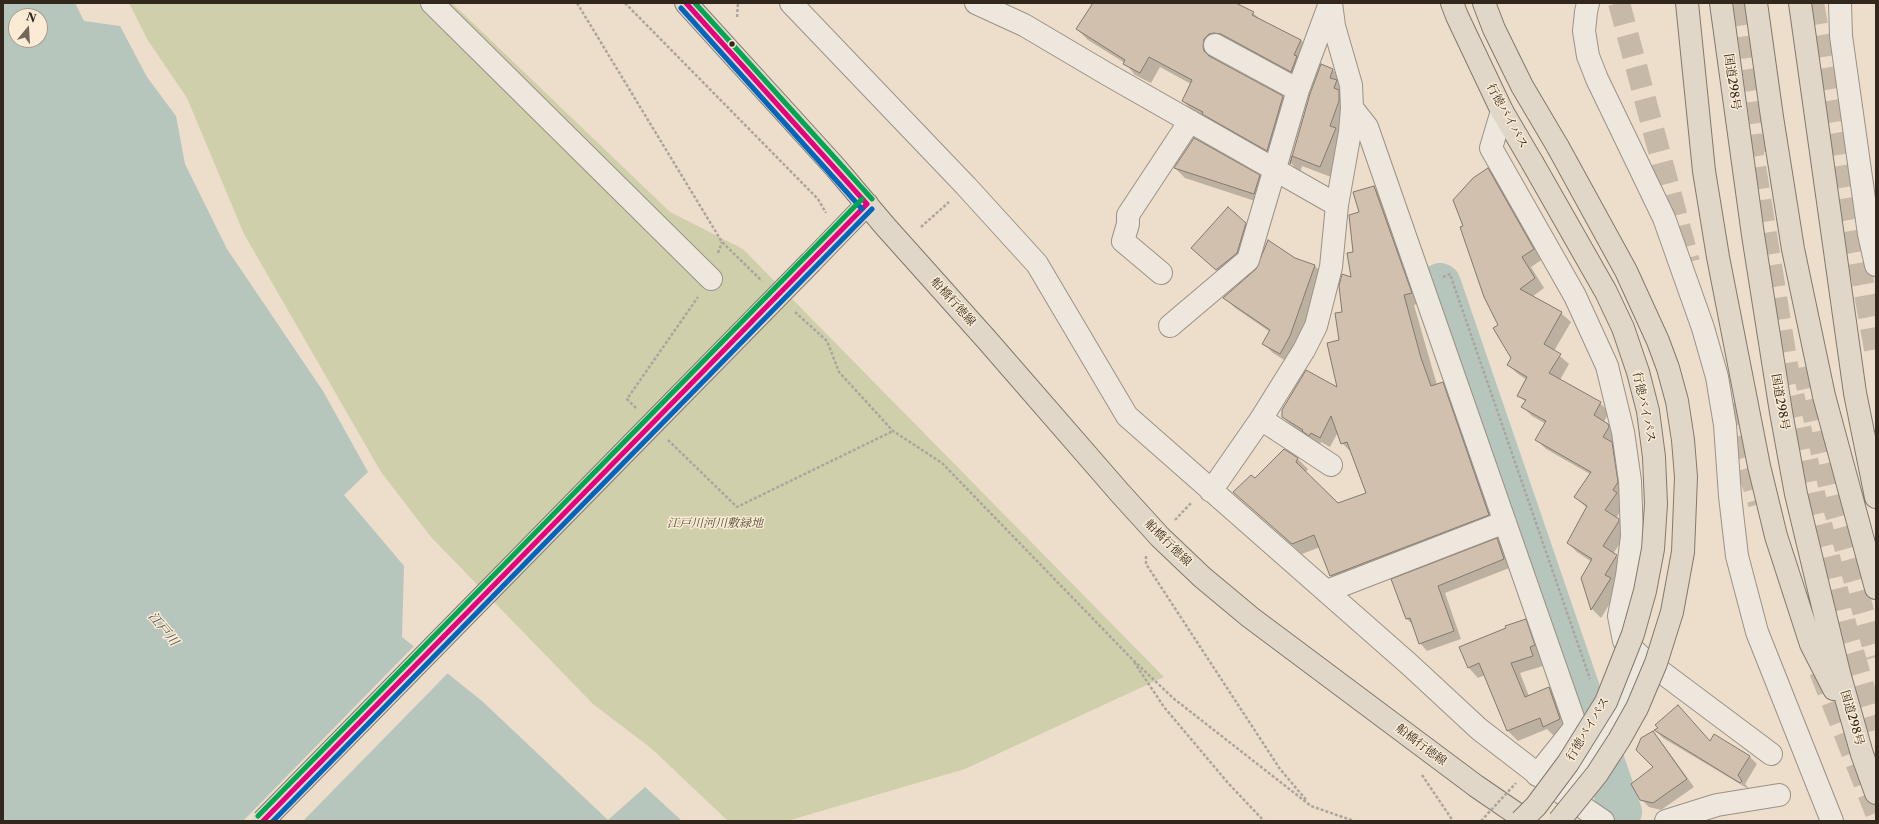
<!DOCTYPE html>
<html>
<head>
<meta charset="utf-8">
<style>
	body { margin:0 }
	#map { position:relative; width:1879px; height:824px; overflow:hidden; background:#ecdeca; font-family:"Libre Caslon Text",serif }
	canvas { display:block }
	.frame { position:absolute; inset:0; border:4px solid #31271d; pointer-events:none }
	.north { position:absolute; left:8px; top:8px; width:40px; height:40px; box-sizing:border-box; background:#fbebd4; border:1px solid #aa9d8b; border-radius:50%; rotate:18deg; font-size:11px; font-weight:700; line-height:16px; text-align:center; color:#31271d }
	.north::after { content:''; display:block; margin:auto; width:14px; height:18px; background:#72675a; clip-path:polygon(50% 0,100% 100%,50% 72%,0 100%) }
</style>
</head>
<body>
<div id="map">
<canvas width="1879" height="824"></canvas>
<div class="frame"></div>
<div class="north">N</div>
</div>
<script>
const c = document.querySelector('canvas').getContext('2d');
c.lineJoin = 'round';
function paint(path, color) { c.fillStyle = color; c.fill(path, 'evenodd'); }
const shape = rows => new Path2D(rows.map(r => 'M' + r).join(''));
function stroke(path, color, width, dash) { c.strokeStyle = color; c.lineWidth = width; c.lineCap = dash ? 'butt' : 'round'; c.setLineDash(dash || []); c.stroke(path); }
function write(font, color, halo, rows, align = 'center') {
  c.font = font + ' "Libre Caslon Text","Noto Serif JP",serif'; c.lineWidth = 3; c.setLineDash([]); c.textBaseline = 'middle'; c.strokeStyle = halo; c.fillStyle = color; for (const [text, x, y, turn = 0] of rows) {
    c.save(); c.translate(x, y); c.rotate((+turn || 0) * Math.PI / 180); c.textAlign = isNaN(turn) ? turn : align; if (halo) c.strokeText(text, 0, 0); c.fillText(text, 0, 0); c.restore();
  }
}
paint(shape([
	[129,3,452,3,670,212,743,249,1164,677,965,769,787,821,728,821,652,749,593,704,431,537,381,472,244,234,187,98,147,39]
]), '#d0cfac');
paint(shape([
	[3,3,75,3,84,21,120,26,147,77,176,116,185,164,227,249,323,391,368,472,344,495,404,566,402,637,482,701,608,820,645,787,682,821,3,821],
	[16,16,40,16,40,40,16,40]
]), '#b6c6bd');
paint(shape([
	[415,645,449,672,303,821,243,821]
]), '#ecdeca');
paint(shape([
	[1094,3,1236,3,1253,13,1261,20,1301,40,1311,51,1302,82,1214,50,1213,57,1214,60,1283,97,1293,108,1278,161,1193,111,1183,101,1191,84,1160,67,1151,83,1135,75,1125,63,1088,40,1077,29],
	[1333,70,1343,80,1345,139,1331,177,1302,166,1300,173,1291,163,1311,94],
	[1175,168,1259,176,1269,186,1264,204,1185,178],
	[1488,170,1497,179,1543,259,1531,267,1544,288,1532,297,1561,313,1571,322,1554,351,1569,364,1560,380,1600,403,1609,412,1604,422,1617,434,1618,437,1613,445,1621,452,1626,503,1616,518,1628,531,1613,554,1626,565,1619,588,1601,618,1592,609,1582,578,1592,562,1577,552,1568,543,1587,508,1575,497,1590,474,1546,449,1537,440,1546,424,1532,416,1523,407,1526,402,1518,395,1527,380,1518,374,1508,365,1512,358,1464,226],
	[1374,187,1384,197,1421,303,1414,305,1437,385,1443,383,1453,393,1498,525,1341,586,1331,576,1320,547,1302,554,1234,492,1255,480,1284,450,1298,459,1308,469,1306,472,1338,504,1367,493,1353,454,1342,443,1338,432,1330,447,1321,442,1320,445,1293,427,1283,417,1339,389,1340,341,1343,312,1353,279,1354,253,1360,213],
	[1245,224,1253,232,1225,278,1192,248],
	[1314,265,1324,275,1299,346,1289,363,1273,353,1264,344,1270,332,1234,307,1225,298],
	[1497,540,1505,547,1512,567,1445,593,1461,639,1427,651,1420,643,1413,625,1407,619,1393,580],
	[1525,621,1535,631,1544,655,1540,657,1543,666,1520,673,1529,696,1549,688,1559,698,1570,730,1554,736,1547,729,1518,741,1508,731,1485,675,1478,678,1468,667],
	[1659,728,1710,742,1749,756,1757,764,1745,784,1750,790,1663,738,1655,730],
	[1652,732,1660,740,1694,787,1661,810,1649,807,1641,799,1654,767]
]), '#0003');
stroke(shape([
	[1440,284,1621,812]
]), '#b6c6bd', 42);
const building = shape([
	[1093,3,1236,3,1254,12,1252,15,1301,40,1294,55,1297,56,1291,72,1221,34,1214,33,1209,34,1204,39,1203,46,1204,51,1209,56,1283,96,1267,151,1202,114,1203,112,1182,101,1192,80,1149,57,1140,73,1123,64,1125,60,1076,29,1093,3],
	[1321,64,1333,69,1330,78,1337,80,1334,88,1339,90,1339,101,1330,126,1336,128,1320,167,1292,156,1290,164,1310,94,1321,64],
	[1194,138,1260,175,1254,194,1174,168,1194,138],
	[1488,168,1534,249,1522,257,1535,278,1520,289,1562,312,1544,344,1561,354,1549,373,1601,402,1594,415,1608,424,1609,427,1603,437,1612,442,1618,482,1613,490,1617,493,1605,510,1619,519,1619,521,1603,546,1617,555,1605,575,1611,578,1591,610,1581,578,1592,559,1567,543,1587,506,1574,497,1591,472,1535,440,1546,421,1521,407,1526,400,1517,396,1527,377,1507,365,1511,358,1493,328,1498,325,1484,297,1460,227,1463,226,1453,200,1473,178,1488,168],
	[1374,186,1412,293,1404,295,1421,358,1431,386,1443,382,1489,515,1330,576,1314,535,1292,544,1233,492,1251,475,1255,478,1284,449,1298,458,1296,462,1338,503,1366,493,1347,442,1341,444,1331,416,1320,438,1311,433,1309,436,1302,431,1303,430,1282,417,1282,410,1306,370,1337,387,1327,343,1339,340,1335,313,1342,312,1339,286,1342,274,1351,277,1347,253,1353,252,1349,215,1359,212,1353,192,1374,186],
	[1228,207,1246,223,1237,253,1216,270,1191,248,1228,207],
	[1268,240,1295,258,1315,265,1290,336,1280,354,1262,344,1270,330,1223,298,1256,269,1268,240],
	[1497,538,1504,559,1438,586,1454,631,1419,644,1410,618,1406,619,1391,579,1497,538],
	[1526,619,1535,645,1530,647,1533,656,1511,663,1525,697,1549,687,1560,719,1543,727,1540,718,1507,731,1479,663,1468,668,1459,647,1506,628,1505,626,1526,619],
	[1678,705,1710,741,1714,734,1750,756,1738,775,1742,781,1740,783,1654,730,1658,728,1655,725,1678,705],
	[1653,731,1687,779,1653,803,1640,800,1631,784,1653,767,1636,750,1641,738,1653,731]
]);
paint(building, '#d2c0af');
stroke(building, '#81796f', 1);
stroke(shape([
	[1619,3,1689,262],
	[1744,3,1765,152],
	[1813,3,1876,355],
	[1750,135,1787,365,1817,507,1847,631,1876,730],
	[1803,367,1833,504,1876,657],
	[1728,405,1759,504],
	[1820,671,1876,813]
]), '#c7b9a7', 22, [22, 11]);
const minor = shape([
	[432,3,711,279],
	[791,3,966,186,1037,264,1127,416,1410,665,1479,729,1562,793,1603,821],
	[976,3,1024,25,1107,74,1337,205],
	[1588,3,1586,12,1584,31,1588,56,1597,79,1664,218,1703,328,1717,377,1725,425,1730,496,1737,556,1757,632,1832,821],
	[1840,3,1841,36,1869,234,1876,265],
	[1215,45,1298,90],
	[1352,108,1367,127,1576,726,1537,775],
	[1502,111,1491,148,1575,296,1607,366,1623,432,1630,481,1632,536,1627,576,1619,616,1624,641,1640,656,1771,754],
	[1161,273,1123,241,1128,224,1128,215,1190,121],
	[1170,326,1248,260,1298,90,1330,3],
	[1261,419,1331,465],
	[1211,491,1261,419,1304,350,1316,326,1331,267,1337,205,1350,132,1352,108,1351,85,1334,26,1331,3],
	[1327,591,1505,522],
	[1562,793,1593,750,1617,708,1640,656],
	[1666,821,1717,805,1779,795]
]);
const major = shape([
	[686,3,836,168,885,226,987,340,1120,493,1160,537,1202,577,1250,617,1476,786,1527,821],
	[1452,3,1457,16,1502,111,1532,162],
	[1484,3,1494,29,1522,86,1558,147],
	[811,262,867,204]
]);
const highway = shape([
	[1687,3,1704,171,1718,257,1759,466,1776,536,1811,644,1834,689],
	[1721,3,1753,235,1781,412,1796,494,1839,673,1862,754,1876,793],
	[1756,3,1772,117,1793,249,1824,396,1876,588],
	[1800,3,1855,393,1876,497]
]);
stroke(minor, '#9b9286', 24);
stroke(major, '#81796f', 24);
stroke(highway, '#81796f', 24);
stroke(shape([
	[577,3,722,242,762,281],
	[625,3,818,199,826,213],
	[737,17,738,3],
	[921,227,949,202],
	[718,253,722,242],
	[1443,277,1450,274,1590,679],
	[795,312,827,341,839,372,893,431,942,463,1132,659,1173,698,1311,806,1354,821],
	[636,408,627,399,698,297],
	[668,440,737,507,893,431],
	[1175,520,1192,502],
	[1146,556,1146,564,1280,769,1307,801],
	[1134,662,1164,707,1228,783,1264,821],
	[1422,775,1453,821]
]), '#aba59d', 2.5, [3, 2]);
stroke(minor, '#eee7de', 22);
stroke(major, '#e1d7c8', 22);
stroke(highway, '#e1d7c8', 22);
const majorBridge = shape([
	[1558,147,1626,271,1658,341,1668,368,1677,401,1683,440,1686,477,1683,552,1672,612,1656,663,1637,708,1619,740,1597,774,1559,821],
	[263,821,811,262],
	[1521,821,1536,806,1568,763,1606,702,1633,634,1645,591,1653,549,1656,504,1654,457,1648,411,1638,372,1623,328,1606,292,1532,162]
]);
stroke(majorBridge, '#81796f', 24, []);
stroke(shape([
	[1481,821,1516,783]
]), '#aba59d', 2.5, [3, 2]);
stroke(majorBridge, '#e1d7c8', 22);
stroke(shape([
	[686,3,867,204],
	[263,821,867,204]
]), '#e5007d', 5);
stroke(shape([
	[681,8,862,209],
	[273,821,872,209]
]), '#0065bd', 5);
stroke(shape([
	[695,3,872,199],
	[258,816,862,199]
]), '#00a651', 5);
for (const [x, y, r, color] of [
	[732,44,3.5,"#31271d"]
]) { const dot = new Path2D(); dot.arc(x, y, r, 0, 2 * Math.PI); c.fillStyle = color; c.fill(dot); stroke(dot, '#fbebd4', 1.5); }
write('12px', '#31271d', '#fbebd4', [
	["国道298号",1732,82,82],
	["行徳バイパス",1507,116,61],
	["船橋行徳線",953,302,48],
	["国道298号",1780,402,80],
	["行徳バイパス",1644,407,78],
	["船橋行徳線",1168,543,45],
	["国道298号",1852,718,74],
	["行徳バイパス",1588,729,-59],
	["船橋行徳線",1421,745,37]
]);
write('italic 12px', '#534e3b', '#fbebd4', [
	["江戸川河川敷緑地",715,524]
]);
write('italic 13px', '#52534c', '#fbebd4', [
	["江戸川",163,629,51]
]);
</script>
</body>
</html>
